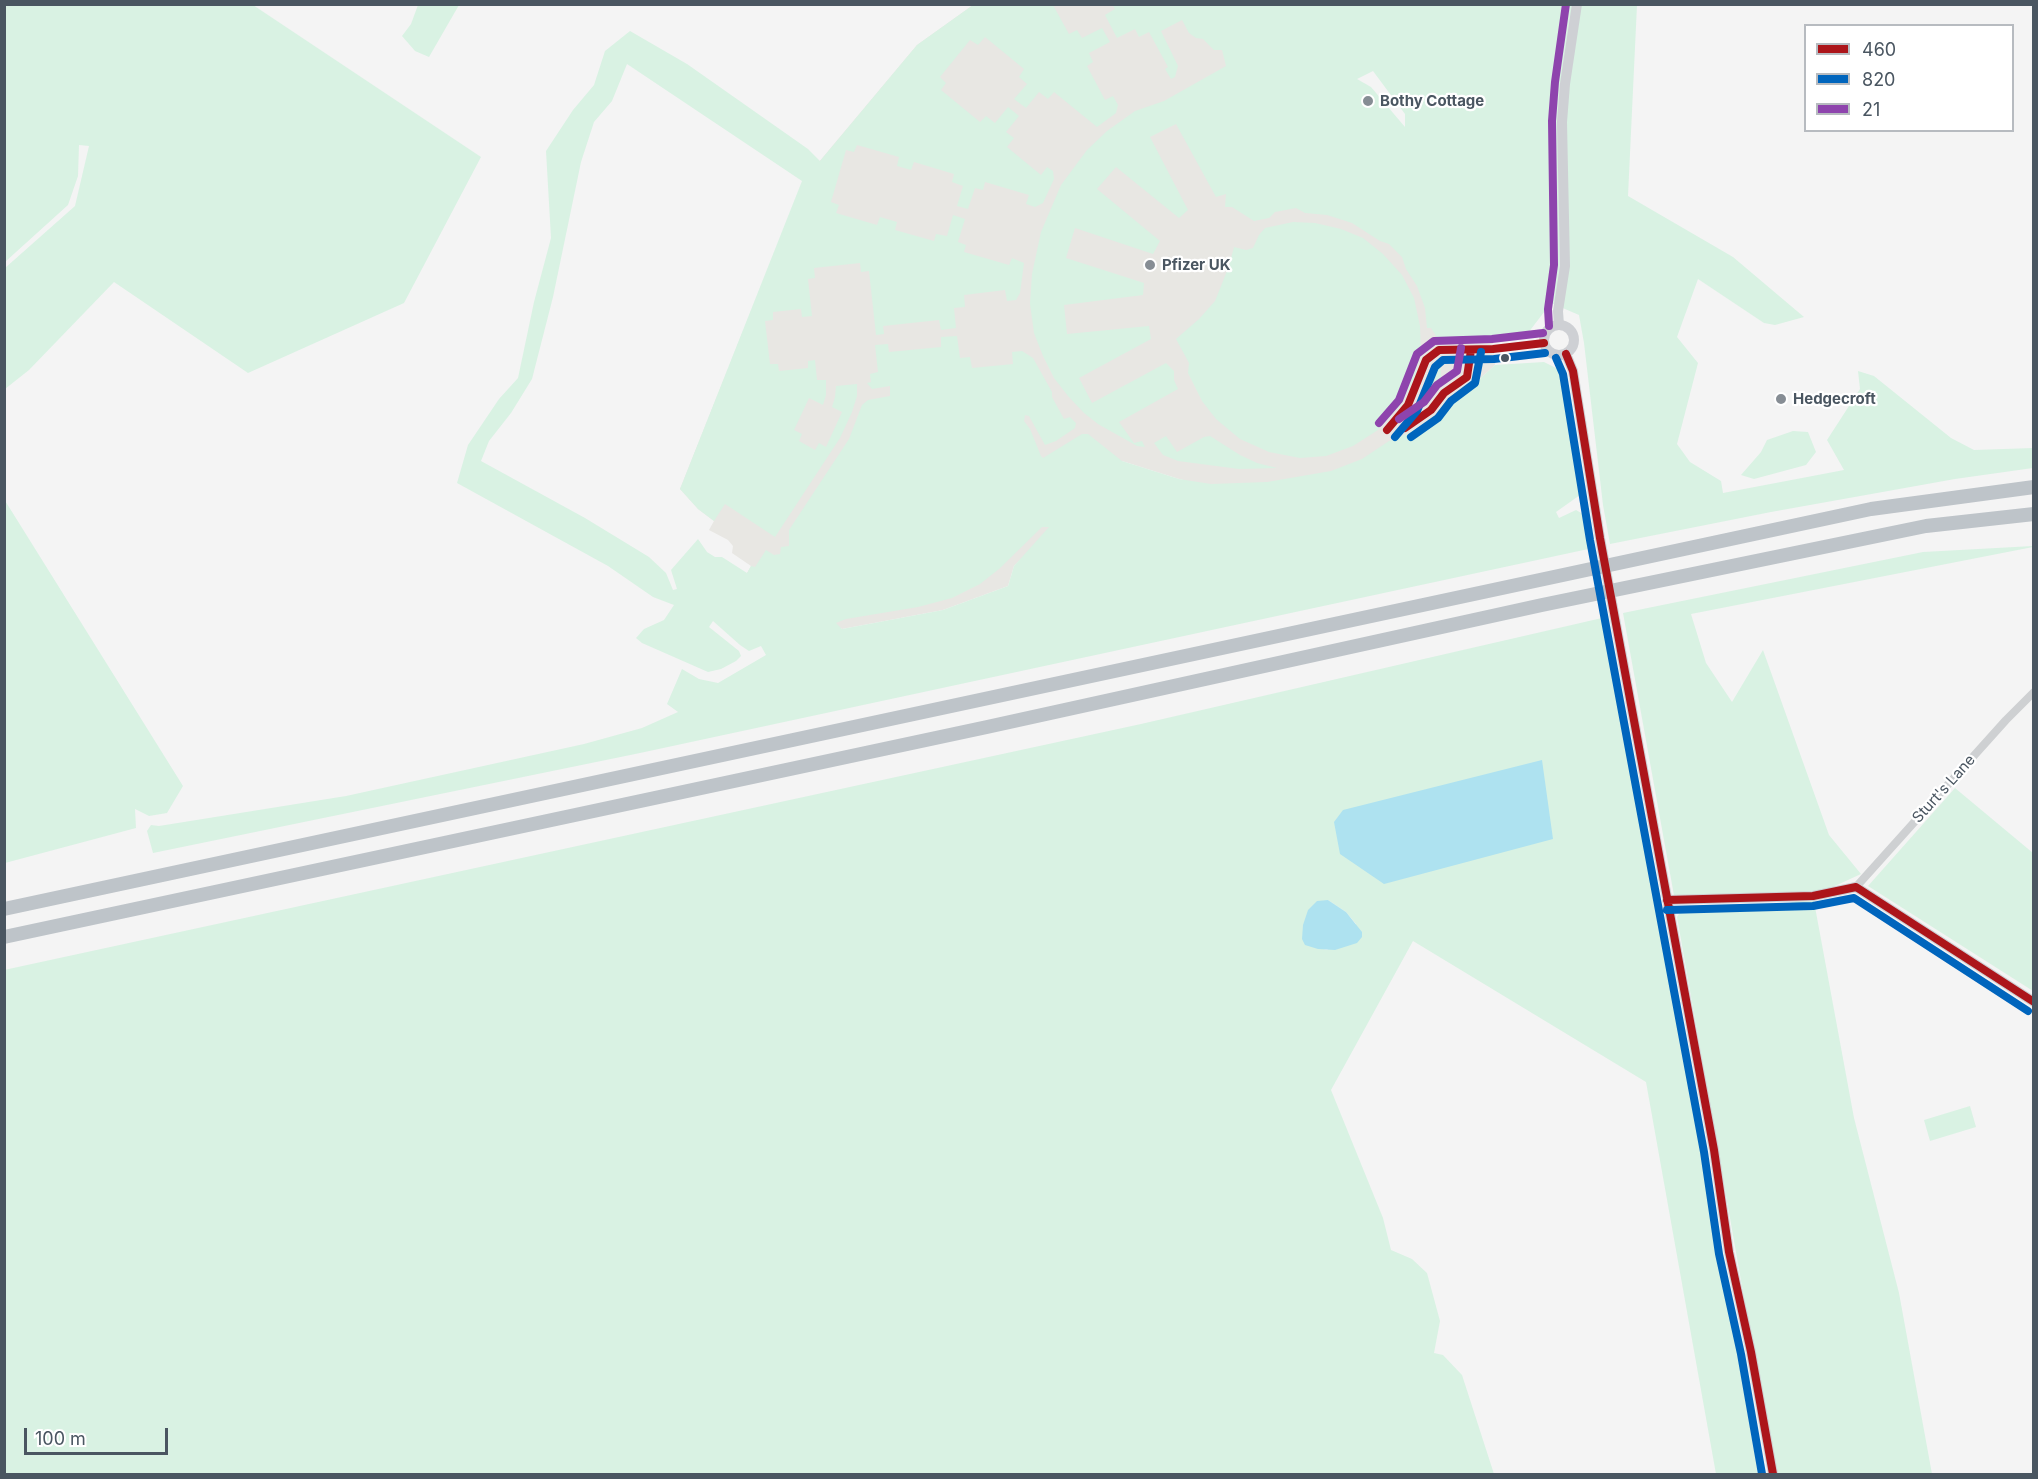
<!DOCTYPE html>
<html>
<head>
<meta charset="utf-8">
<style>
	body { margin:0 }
	#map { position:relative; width:2038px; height:1479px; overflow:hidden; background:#f4f4f4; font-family:Inter,sans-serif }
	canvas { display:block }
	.frame { position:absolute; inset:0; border:6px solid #4a5661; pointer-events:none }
	.legend { position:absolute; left:1804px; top:24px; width:210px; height:108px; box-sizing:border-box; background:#fff; border:2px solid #b7bbc0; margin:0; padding:8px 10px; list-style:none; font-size:18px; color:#4a5661 }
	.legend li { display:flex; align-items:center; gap:12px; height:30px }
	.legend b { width:30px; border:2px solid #b7bbc0 }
	.scale { position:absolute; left:24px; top:1428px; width:144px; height:27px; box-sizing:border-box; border:3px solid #4a5661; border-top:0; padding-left:8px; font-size:18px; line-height:21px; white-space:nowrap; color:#4a5661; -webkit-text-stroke:4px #fff; paint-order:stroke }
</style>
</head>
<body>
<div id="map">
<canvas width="2038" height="1479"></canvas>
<div class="frame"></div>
<ul class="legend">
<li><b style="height:8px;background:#ac151a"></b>460</li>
<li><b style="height:8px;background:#0065bd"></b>820</li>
<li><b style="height:8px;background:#8e44ad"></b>21</li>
</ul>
<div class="scale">100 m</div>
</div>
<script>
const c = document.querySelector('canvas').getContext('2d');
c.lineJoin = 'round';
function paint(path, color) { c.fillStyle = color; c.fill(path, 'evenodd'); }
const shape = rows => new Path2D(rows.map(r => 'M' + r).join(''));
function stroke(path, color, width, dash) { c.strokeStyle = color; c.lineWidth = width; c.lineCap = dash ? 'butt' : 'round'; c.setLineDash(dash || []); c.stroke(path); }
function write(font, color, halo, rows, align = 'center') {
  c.font = font + ' Inter,sans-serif'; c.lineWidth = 4.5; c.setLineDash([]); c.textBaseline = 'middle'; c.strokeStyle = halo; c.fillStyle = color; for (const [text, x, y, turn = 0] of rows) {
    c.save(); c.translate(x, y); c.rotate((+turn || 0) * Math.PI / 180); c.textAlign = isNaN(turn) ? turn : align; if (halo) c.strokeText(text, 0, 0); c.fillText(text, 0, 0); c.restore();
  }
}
paint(shape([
	[973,5,1167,5,1197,19,1492,336,1495,365,1443,412,1407,434,1321,516,1179,479,1122,461,1014,566,1008,586,943,610,842,629,747,573,751,566,732,553,733,546,728,540,709,530,714,521,698,509,680,489,803,181,917,45]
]), '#e8e7e3');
paint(shape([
	[5,4,253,5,481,157,404,303,248,373,114,282,29,370,5,389,5,268,75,206,89,146,79,145,78,176,68,205,5,262],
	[1112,4,1637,5,1628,196,1733,257,1804,317,1775,325,1764,323,1698,279,1677,337,1698,363,1677,444,1690,462,1721,481,1723,493,1844,470,1827,440,1860,389,1858,371,1874,376,1951,438,1974,450,2033,448,2033,468,1955,479,1771,512,1610,544,1603,505,1584,343,1579,315,1551,303,1528,333,1450,342,1438,339,1431,328,1427,328,1425,308,1417,286,1406,269,1402,257,1389,244,1380,241,1352,223,1327,215,1305,213,1296,208,1275,212,1269,218,1254,221,1232,207,1225,207,1226,194,1216,197,1176,124,1150,137,1188,210,1179,218,1116,167,1097,189,1160,241,1153,254,1075,228,1066,258,1144,283,1143,295,1064,305,1067,334,1149,326,1151,339,1079,378,1092,403,1166,363,1174,371,1174,380,1178,389,1119,422,1134,443,1142,441,1145,447,1137,446,1098,424,1084,413,1068,396,1054,378,1043,356,1034,333,1030,304,1032,274,1041,232,1061,185,1087,150,1107,131,1135,111,1164,101,1226,66,1222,50,1214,50,1203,39,1196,38,1189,33,1182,20,1161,31,1178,66,1175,77,1171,79,1165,69,1168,67,1149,32,1139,37,1135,29,1117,38,1105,15,1115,9],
	[1373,71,1405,114,1405,127,1371,87,1357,79],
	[418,5,459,5,429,57,415,51,402,36,411,24],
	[973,5,1053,5,1069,34,1077,30,1082,38,1102,28,1110,42,1089,53,1093,62,1087,66,1105,100,1113,96,1118,105,1116,113,1097,127,1054,92,1048,99,1039,92,1026,108,1014,99,1027,84,1019,77,1024,69,985,37,978,45,970,40,940,77,946,83,941,90,980,122,986,116,995,123,1008,107,1019,116,1006,132,1014,138,1007,147,1041,175,1047,167,1053,171,1054,179,1043,203,1035,207,1026,204,1029,195,985,182,983,190,975,188,968,209,957,206,963,186,952,182,954,174,914,162,911,170,897,166,899,157,857,145,854,152,846,150,831,202,839,205,836,213,877,225,880,217,897,222,895,230,934,241,936,234,947,236,953,215,965,219,958,242,966,245,964,252,1009,265,1012,258,1024,263,1020,293,1016,300,1007,301,1005,290,964,295,965,307,954,308,956,328,941,330,939,320,883,326,884,334,876,335,869,271,861,272,860,263,814,268,815,278,808,279,812,316,802,317,801,309,773,312,773,320,765,321,770,364,778,364,779,371,808,368,808,361,815,360,817,380,826,380,826,395,823,405,809,398,794,430,802,434,799,441,815,450,819,443,826,447,842,412,832,407,835,397,836,386,857,384,857,396,852,412,840,438,775,537,725,504,714,521,698,509,680,489,802,181,627,64,612,101,594,122,581,162,553,297,532,379,511,413,489,441,481,461,585,518,649,557,666,573,673,590,677,589,671,570,698,539,707,552,715,557,722,557,747,573,751,566,755,567,766,550,774,555,780,554,781,547,789,546,789,530,849,439,862,405,868,400,890,396,890,386,872,389,867,383,871,382,870,374,878,372,875,345,888,344,889,352,941,347,941,337,957,336,960,358,970,357,972,368,1013,364,1012,352,1022,351,1033,358,1052,392,1052,397,1064,419,1070,417,1076,423,1075,428,1056,441,1045,445,1029,416,1025,415,1024,421,1030,429,1041,456,1043,458,1082,434,1088,434,1122,461,1179,479,1211,484,1267,482,1331,471,1362,459,1389,441,1407,434,1443,412,1495,365,1544,362,1556,368,1564,380,1570,404,1569,423,1573,444,1582,477,1583,490,1580,495,1556,512,1559,518,1576,510,1588,517,1593,548,640,753,153,853,147,831,151,825,159,826,346,796,584,744,642,728,678,712,667,704,682,669,699,679,718,683,766,655,761,646,749,651,740,645,713,621,709,627,739,651,741,656,736,661,721,669,708,672,642,643,636,638,644,629,664,620,674,605,653,597,608,566,457,483,468,445,499,399,518,378,534,302,551,238,546,151,573,110,594,85,605,51,630,31,687,64,808,149,820,161,917,45],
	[1042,527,1049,527,1014,566,1008,586,943,610,842,629,836,623,846,619,918,607,952,598,980,584,999,569],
	[1293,222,1315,223,1341,229,1363,238,1383,254,1402,275,1414,298,1420,326,1421,350,1415,378,1400,406,1378,430,1353,446,1326,456,1300,458,1269,452,1240,439,1216,419,1202,401,1188,373,1189,363,1176,339,1199,319,1215,301,1229,266,1234,247,1246,250,1253,248,1259,235,1265,228],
	[1441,365,1441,377,1434,386,1426,405,1407,420,1416,408,1431,372,1435,366],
	[1793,431,1808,432,1816,452,1806,465,1754,479,1741,475,1761,452,1767,440],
	[1166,436,1177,452,1204,437,1210,436,1240,455,1257,463,1277,468,1239,469,1178,461,1163,455,1154,443],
	[4,499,183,786,167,813,149,816,135,809,136,828,5,863],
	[2033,546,2033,547,1691,614,1706,663,1732,702,1763,650,1829,835,1861,874,1813,896,1854,1118,1899,1293,1932,1474,1775,1474,1677,917,1683,908,1765,910,1810,897,1675,901,1623,613,1923,552],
	[1602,618,1606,621,1691,1083,1758,1474,1716,1474,1646,1082,1413,941,1331,1090,1383,1218,1391,1250,1412,1259,1427,1273,1440,1321,1434,1353,1443,1355,1462,1375,1494,1474,5,1474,4,970,1141,724],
	[1328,900,1346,912,1356,924,1327,950,1305,944],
	[1955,788,2033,853,2033,991,1868,886],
	[1970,1106,1976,1127,1930,1141,1924,1120]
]), '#d9f2e3');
paint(shape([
	[1542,760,1553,839,1384,884,1340,854,1334,822,1343,810],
	[1328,900,1346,912,1362,932,1362,937,1357,943,1335,950,1318,949,1305,945,1302,939,1303,925,1308,910,1317,901]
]), '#aee2f0');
stroke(shape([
	[1856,887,2006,720,2034,692]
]), '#ced0d2', 8);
stroke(shape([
	[1559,325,1558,311,1565,266,1562,122,1565,84,1577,4],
	'1544 340a15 15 0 1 1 30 0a15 15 0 1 1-30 0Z',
	[1566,354,1573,371,1600,538,1714,1150,1729,1252,1751,1352,1773,1474],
	[1667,900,1813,896,1856,887,2034,1002]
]), '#ced0d4', 10);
stroke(shape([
	[4,909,1871,509,2034,487],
	[4,937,987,727,1542,605,1926,526,2034,514]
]), '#bec4c9', 14);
stroke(shape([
	[1566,354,1573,371,1600,538,1714,1150,1729,1252,1751,1352,1773,1474],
	[1405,428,1431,410,1444,393,1467,377,1471,350],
	[1387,430,1408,405,1426,360,1439,350,1493,349,1544,343],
	[1667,900,1813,896,1856,887,2034,1002]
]), '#ac151a', 8);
stroke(shape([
	[1556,358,1563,374,1590,540,1704,1152,1719,1254,1741,1354,1762,1474],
	[1395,437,1417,411,1435,367,1443,360,1494,359,1545,353],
	[1411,437,1438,418,1451,401,1475,383,1481,352],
	[1667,910,1813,906,1854,898,2028,1011]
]), '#0065bd', 8);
stroke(shape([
	[1549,326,1548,309,1554,265,1552,121,1555,82,1566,4],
	[1399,419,1424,402,1437,385,1457,371,1461,348],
	[1379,423,1399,400,1417,354,1434,341,1492,339,1543,333]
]), '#8e44ad', 8);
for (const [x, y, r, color] of [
	[1368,101,6,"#868d94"],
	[1150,265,6,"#868d94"],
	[1505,358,5,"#4a5661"],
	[1781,399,6,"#868d94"]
]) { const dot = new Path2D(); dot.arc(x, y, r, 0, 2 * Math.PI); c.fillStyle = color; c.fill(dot); stroke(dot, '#fff', 2); }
write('bold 15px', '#4a5661', '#fff', [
	["Bothy Cottage",1380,101],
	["Pfizer UK",1162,265],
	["Hedgecroft",1793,399]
], 'left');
write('15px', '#4a5661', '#fff', [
	["Sturt's Lane",1944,789,-48]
]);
</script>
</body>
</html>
